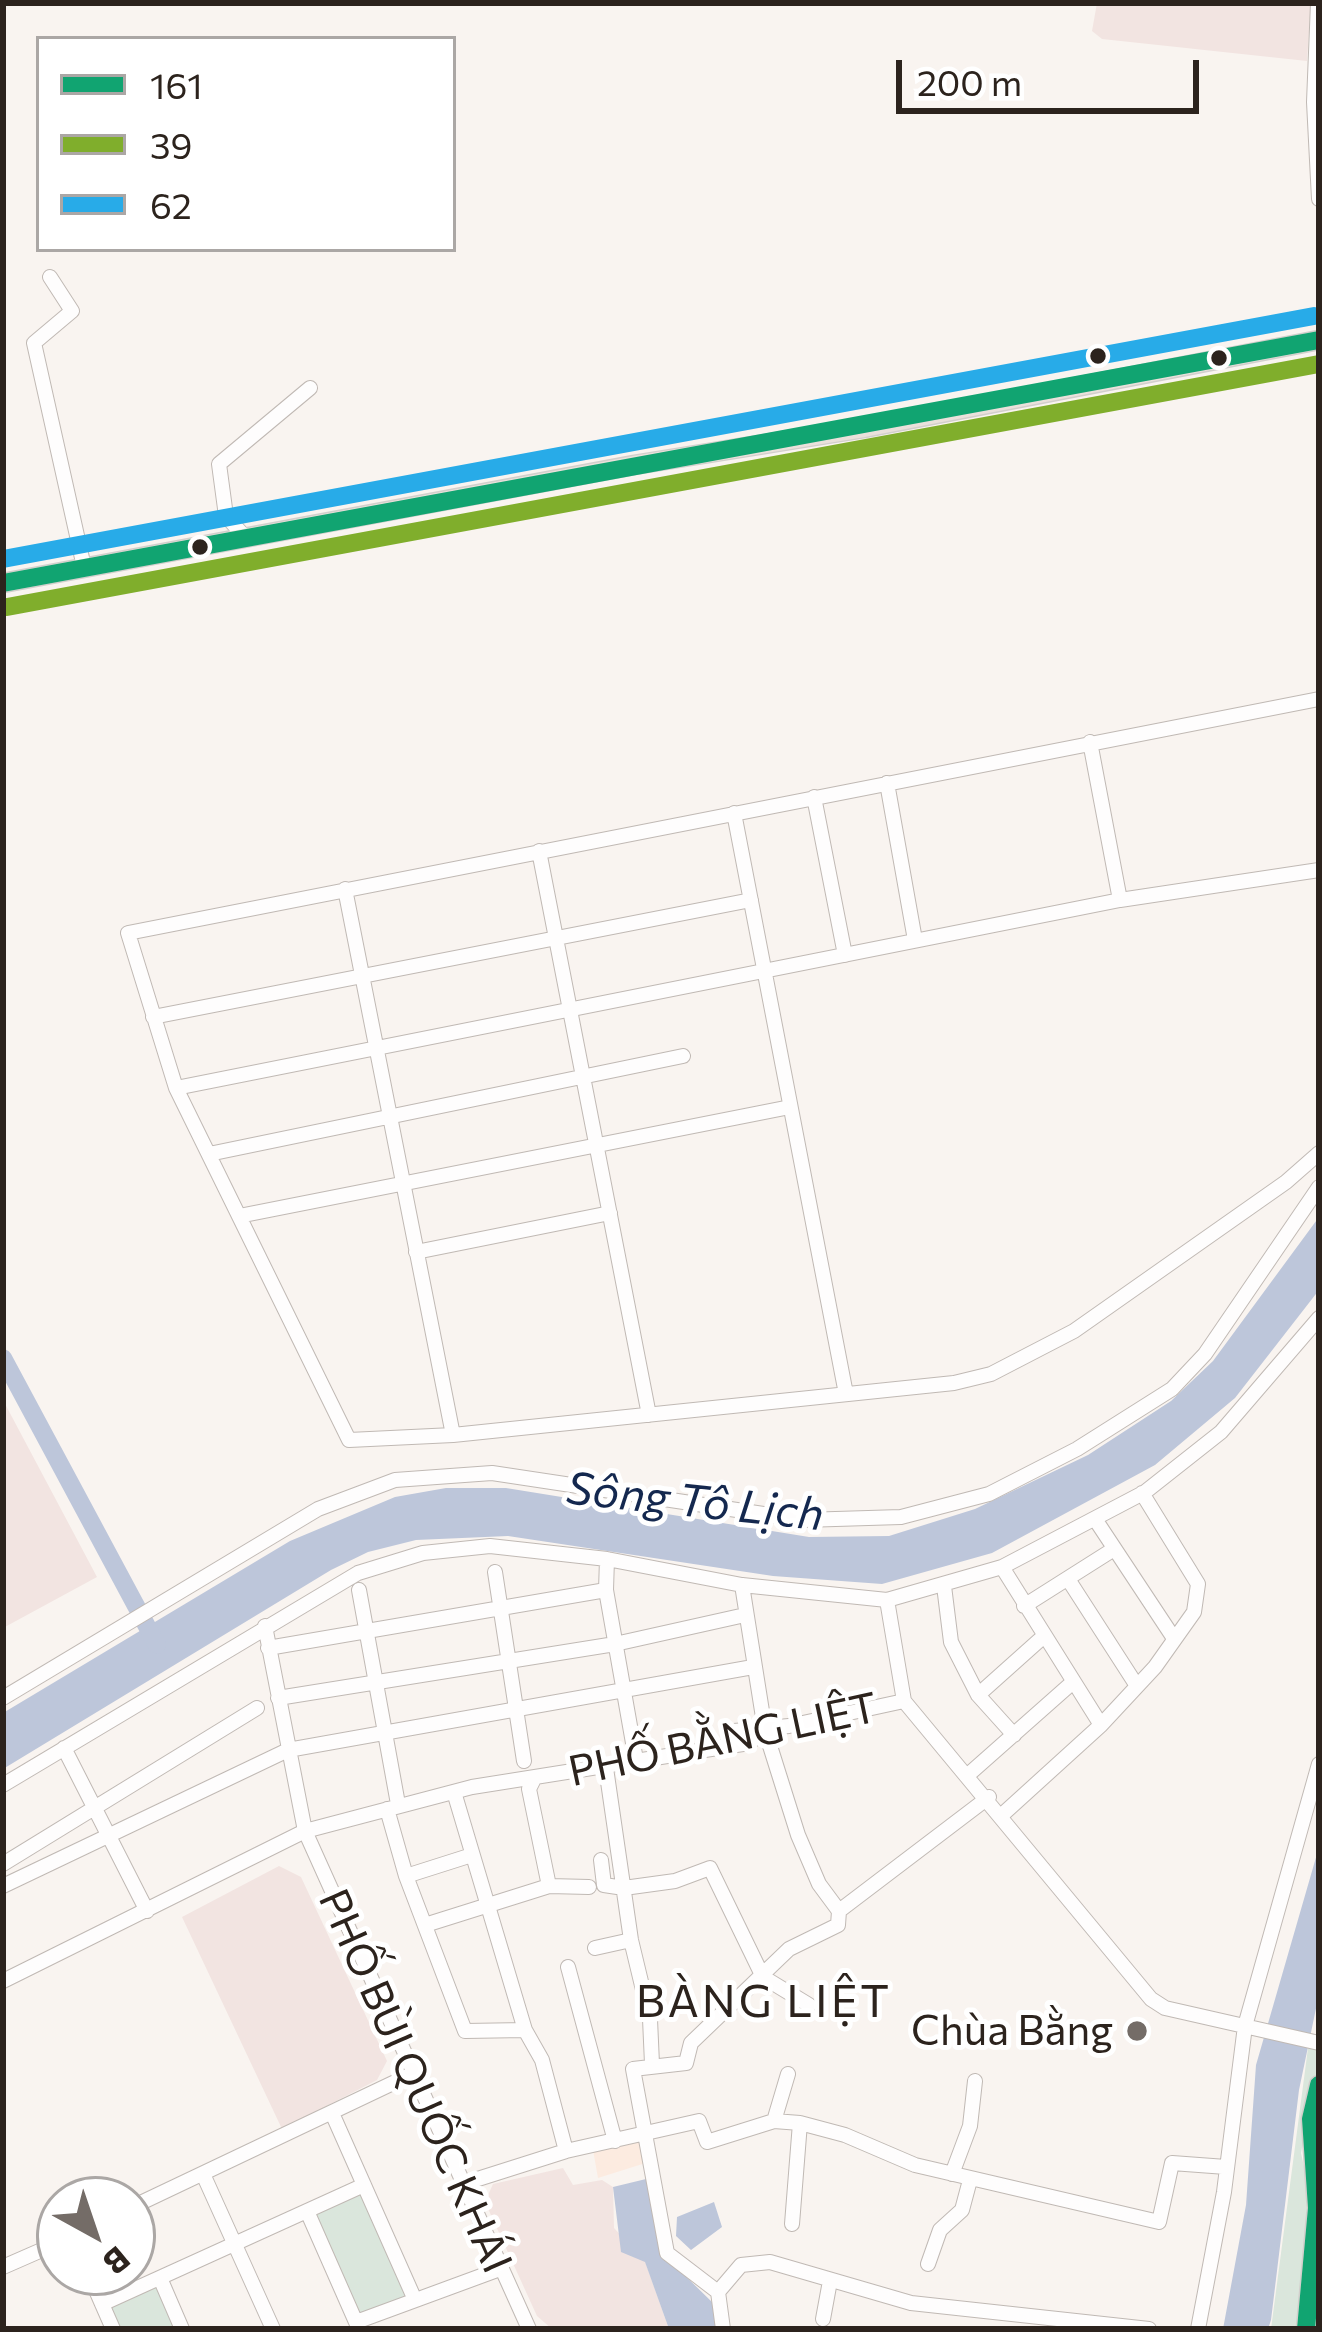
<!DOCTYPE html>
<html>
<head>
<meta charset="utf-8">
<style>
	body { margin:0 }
	#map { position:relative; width:1322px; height:2332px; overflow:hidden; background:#f9f4f0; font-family:Commissioner,sans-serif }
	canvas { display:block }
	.frame { position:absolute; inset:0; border:6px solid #2c231d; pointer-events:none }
	.legend { position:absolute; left:36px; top:36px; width:420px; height:216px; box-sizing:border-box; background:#fff; border:3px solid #aba7a5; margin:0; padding:15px 21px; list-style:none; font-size:36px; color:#2c231d }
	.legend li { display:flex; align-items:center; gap:24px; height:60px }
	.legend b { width:60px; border:3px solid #aba7a5 }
	.north { position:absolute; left:36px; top:2176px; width:120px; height:120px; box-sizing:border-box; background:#fff; border:3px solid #aba7a5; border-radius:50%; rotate:140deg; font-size:33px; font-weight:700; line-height:48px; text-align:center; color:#2c231d }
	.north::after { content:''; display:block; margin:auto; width:42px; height:54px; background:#746c67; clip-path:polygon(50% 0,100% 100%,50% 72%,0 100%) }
	.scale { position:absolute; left:896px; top:60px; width:303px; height:54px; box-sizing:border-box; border:6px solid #2c231d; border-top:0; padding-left:15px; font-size:36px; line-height:42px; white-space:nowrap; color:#2c231d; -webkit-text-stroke:9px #fff; paint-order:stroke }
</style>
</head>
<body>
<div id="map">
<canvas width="1322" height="2332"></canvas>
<div class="frame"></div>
<ul class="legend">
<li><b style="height:15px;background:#11a471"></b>161</li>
<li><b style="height:15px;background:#80ae2c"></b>39</li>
<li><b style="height:15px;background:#28abe8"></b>62</li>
</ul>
<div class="north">B</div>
<div class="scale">200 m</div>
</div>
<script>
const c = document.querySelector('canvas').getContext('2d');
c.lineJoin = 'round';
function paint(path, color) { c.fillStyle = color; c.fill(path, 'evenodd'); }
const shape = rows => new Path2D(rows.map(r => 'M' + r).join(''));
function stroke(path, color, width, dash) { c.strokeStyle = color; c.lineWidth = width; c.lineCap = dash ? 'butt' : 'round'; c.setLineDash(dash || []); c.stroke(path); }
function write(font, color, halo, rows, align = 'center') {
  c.font = font + ' Commissioner,sans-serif'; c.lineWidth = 10; c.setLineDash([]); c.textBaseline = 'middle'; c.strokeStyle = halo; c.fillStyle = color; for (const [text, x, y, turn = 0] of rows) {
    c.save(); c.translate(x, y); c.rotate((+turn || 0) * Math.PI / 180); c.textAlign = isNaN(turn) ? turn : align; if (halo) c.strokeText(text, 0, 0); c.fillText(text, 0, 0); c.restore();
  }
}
paint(shape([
	[646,2137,652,2161,598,2178,593,2150]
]), '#fcebe0');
paint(shape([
	[1097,3,1311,3,1307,61,1102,39,1092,31],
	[3,1400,97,1577,3,1628],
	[279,1866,301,1877,387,2061,377,2080,282,2129,182,1917],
	[563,2168,573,2185,602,2180,613,2187,614,2228,645,2261,669,2329,552,2329,537,2316,485,2202,493,2184]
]), '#f2e4e1');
paint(shape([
	[1308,2048,1319,2049,1319,2059,1301,2153,1307,2180,1305,2282,1296,2329,1271,2329],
	[364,2185,415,2300,356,2322,307,2211],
	[160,2278,182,2329,113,2329,102,2304]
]), '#dae6dc');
paint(shape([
	[1319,1217,1319,1290,1235,1398,1155,1465,992,1553,882,1584,773,1576,508,1536,416,1540,368,1552,331,1570,3,1769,3,1713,290,1541,395,1497,446,1488,506,1488,809,1537,889,1536,975,1509,1088,1455,1171,1401,1213,1361],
	[1319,1847,1319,1994,1299,2090,1271,2320,1268,2329,1223,2329,1246,2205,1256,2065],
	[646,2179,664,2255,714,2304,717,2329,669,2329,645,2262,621,2252,613,2187],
	[714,2202,722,2227,691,2250,676,2236,677,2217]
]), '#bdc6da');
stroke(shape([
	[3,1358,157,1645]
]), '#bdc6da', 18);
const minor = shape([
	[1318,3,1314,102,1319,199],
	[50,277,72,311,34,343,84,567],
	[245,537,226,516,219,464,310,388],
	[1319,699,128,933,176,1088,349,1440,453,1435,954,1383,991,1374,1074,1331,1286,1182,1319,1153],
	[1090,742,1120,900],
	[887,783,915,940],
	[814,797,845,955],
	[734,813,846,1394],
	[539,851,649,1415],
	[345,889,453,1435],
	[153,1017,751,900],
	[176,1088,1120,900,1319,870],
	[209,1154,683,1056],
	[239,1216,790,1107],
	[416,1252,610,1213],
	[1095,1519,1173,1637],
	[607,1559,606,1590,636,1760],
	[1002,1567,1101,1725],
	[495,1572,524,1761],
	[1068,1579,1137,1686],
	[742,1585,765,1730,798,1835,819,1884,839,1911,989,1797],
	[944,1586,951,1642,978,1695,1014,1735],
	[359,1590,398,1804],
	[887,1600,904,1701],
	[1024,1606,1114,1549],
	[265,1626,305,1831,529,2329],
	[268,1648,606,1590],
	[978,1695,1044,1636],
	[3,1698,318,1509,395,1480,492,1473,803,1520,901,1517,989,1494,1077,1449,1172,1389,1205,1354,1319,1187],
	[278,1698,615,1644,745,1615],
	[734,1731,789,1726,904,1701,1151,1999,1165,2008,1319,2043],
	[64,1748,147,1911],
	[606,1768,631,1940,650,2019,652,2064],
	[969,1774,1073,1682],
	[534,1779,529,1789,549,1886],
	[3,1785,358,1573,423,1553,490,1546,607,1559,742,1585,887,1600,1002,1567,1145,1492,1221,1432,1319,1318],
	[454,1792,525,2030,542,2060,566,2151],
	[387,1809,406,1876,465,2031,525,2030],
	[1003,1814,1101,1725,1155,1667,1194,1612,1198,1584,1142,1493],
	[601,1860,604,1885,624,1888,675,1881,710,1868,763,1977],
	[3,1864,257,1708],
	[406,1876,472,1855],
	[3,1886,288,1750,753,1667],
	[425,1925,549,1886,589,1887],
	[595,1948,631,1940],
	[568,1967,615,2141],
	[763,1977,809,2005],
	[3,1981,305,1831,472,1787,749,1743,765,1730],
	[332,2113,415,2300],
	[774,2121,788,2074],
	[203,2174,273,2329],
	[952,2174,970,2126,975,2081],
	[462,2184,566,2151,699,2121,707,2142,774,2121,800,2123,845,2135,915,2165,1159,2222,1172,2163,1226,2167],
	[132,2207,412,2074],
	[307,2211,359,2329],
	[792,2224,800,2123],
	[928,2264,940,2230,962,2210,970,2180],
	[3,2267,60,2242],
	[88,2272,113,2329],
	[160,2278,182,2329],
	[718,2292,741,2265,770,2262,911,2303,1149,2329],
	[102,2304,364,2185],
	[823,2319,830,2281],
	[356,2322,500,2269],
	[723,2329,718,2292,667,2253,633,2069,686,2063,691,2043,789,1949,838,1925,839,1911],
	[1198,2329,1224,2192,1245,2026,1319,1764]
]);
const major = shape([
	[3,583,634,465,864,428,1319,340],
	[1306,2329,1317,2208,1311,2119,1319,2085]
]);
stroke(minor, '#c0b9b4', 16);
stroke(major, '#d2cfcc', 21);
stroke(minor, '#fefdfd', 14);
stroke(major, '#eae1db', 18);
stroke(shape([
	[3,583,1319,340],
	[1306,2329,1317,2208,1311,2119,1319,2085]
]), '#11a471', 18);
stroke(shape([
	[7,607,1319,364]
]), '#80ae2c', 18);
stroke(shape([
	[3,559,1314,316]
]), '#28abe8', 18);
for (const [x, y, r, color] of [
	[1098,356,10,"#2c231d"],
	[1219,358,10,"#2c231d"],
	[200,547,10,"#2c231d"],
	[1137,2031,12,"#746c67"]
]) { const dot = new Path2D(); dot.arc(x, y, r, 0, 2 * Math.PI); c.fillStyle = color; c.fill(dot); stroke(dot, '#fff', 4.5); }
write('42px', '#2c231d', '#fff', [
	["PHỐ BẰNG LIỆT",723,1740,-12],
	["PHỐ BÙI QUỐC KHÁI",415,2081,66]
]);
write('42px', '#2c231d', '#fff', [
	["Chùa Bằng",1113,2031]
], 'right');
write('italic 45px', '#14284f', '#fff', [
	["Sông Tô Lịch",695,1502,6]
]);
c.letterSpacing = '3px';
write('45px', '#2c231d', '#fff', [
	["BÀNG LIỆT",764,2002]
]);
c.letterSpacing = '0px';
</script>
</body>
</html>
